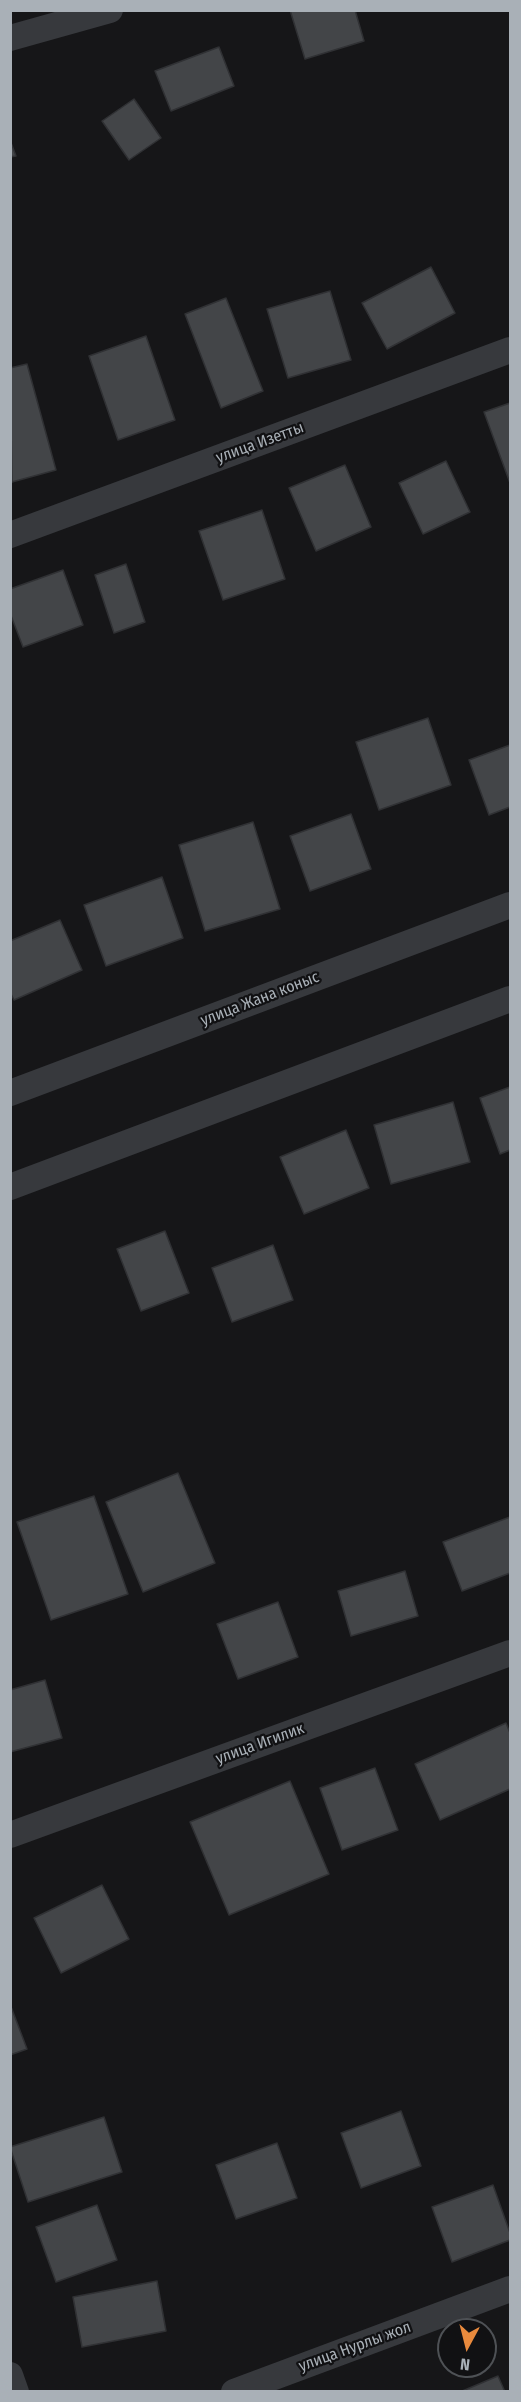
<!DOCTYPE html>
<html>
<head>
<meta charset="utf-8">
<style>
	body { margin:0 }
	#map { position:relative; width:521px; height:2402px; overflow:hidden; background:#161618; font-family:"Fira Sans Condensed",sans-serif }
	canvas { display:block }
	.frame { position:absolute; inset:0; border:12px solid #a9b0b7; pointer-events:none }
	.north { position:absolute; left:437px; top:2318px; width:60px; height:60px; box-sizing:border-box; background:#111113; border:2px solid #4e5155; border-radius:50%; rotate:187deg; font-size:16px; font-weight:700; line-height:24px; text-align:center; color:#a9b0b7 }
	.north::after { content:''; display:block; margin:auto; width:21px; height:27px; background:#e98a3d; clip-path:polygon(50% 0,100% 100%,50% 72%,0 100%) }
</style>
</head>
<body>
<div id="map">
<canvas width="521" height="2402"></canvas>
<div class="frame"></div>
<div class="north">N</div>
</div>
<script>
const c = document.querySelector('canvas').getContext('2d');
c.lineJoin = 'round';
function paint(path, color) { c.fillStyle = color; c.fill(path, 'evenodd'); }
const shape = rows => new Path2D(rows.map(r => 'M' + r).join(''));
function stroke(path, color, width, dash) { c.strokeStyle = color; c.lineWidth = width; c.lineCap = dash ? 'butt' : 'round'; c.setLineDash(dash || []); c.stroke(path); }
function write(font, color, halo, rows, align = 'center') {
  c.font = font + ' "Fira Sans Condensed",sans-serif'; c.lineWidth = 4.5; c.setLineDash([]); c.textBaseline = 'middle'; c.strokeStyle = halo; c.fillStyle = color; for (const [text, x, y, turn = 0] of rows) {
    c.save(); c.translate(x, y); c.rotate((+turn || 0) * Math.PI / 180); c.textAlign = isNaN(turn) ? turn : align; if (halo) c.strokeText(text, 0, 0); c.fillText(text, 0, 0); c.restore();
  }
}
const building = shape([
	[290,10,355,10,364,41,305,59,290,10],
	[219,47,234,86,171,111,155,71,219,47],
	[134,99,161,138,129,160,102,121,134,99],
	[10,140,16,156,10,157,10,140],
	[431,267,455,313,387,349,362,303,431,267],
	[330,291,351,360,288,378,267,309,330,291],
	[226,298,263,391,221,408,185,314,226,298],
	[146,336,175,420,118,440,89,356,146,336],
	[27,364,56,470,12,482,10,368,27,364],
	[510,403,510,483,484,412,510,403],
	[446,461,470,512,423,534,399,483,446,461],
	[345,465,371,527,316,551,289,488,345,465],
	[262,510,285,579,223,600,199,531,262,510],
	[126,564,145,622,114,633,95,575,126,564],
	[63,570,83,625,23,647,10,613,10,589,63,570],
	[428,718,451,785,379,810,356,742,428,718],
	[510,745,510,807,489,815,469,760,510,745],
	[351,814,371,869,310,891,290,836,351,814],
	[253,822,280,909,205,931,179,845,253,822],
	[162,877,183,938,106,966,84,905,162,877],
	[60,920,82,970,14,1000,10,992,10,941,60,920],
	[510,1087,510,1150,500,1154,480,1098,510,1087],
	[453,1102,470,1162,391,1184,374,1125,453,1102],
	[346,1130,369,1188,304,1214,280,1157,346,1130],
	[165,1231,189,1293,141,1311,117,1249,165,1231],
	[273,1245,293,1300,232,1322,212,1268,273,1245],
	[178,1473,215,1563,143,1592,106,1502,178,1473],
	[94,1496,128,1594,51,1620,17,1522,94,1496],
	[510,1517,510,1573,462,1591,443,1542,510,1517],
	[405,1571,418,1616,351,1636,338,1591,405,1571],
	[278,1602,298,1657,238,1679,217,1624,278,1602],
	[45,1680,62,1738,10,1752,10,1690,45,1680],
	[506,1723,510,1733,510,1789,440,1820,415,1764,506,1723],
	[375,1768,398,1830,342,1850,320,1788,375,1768],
	[290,1781,329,1874,229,1915,190,1822,290,1781],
	[102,1885,129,1939,61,1973,34,1918,102,1885],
	[10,2004,27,2049,10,2055,10,2004],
	[401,2111,421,2166,361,2188,341,2133,401,2111],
	[104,2117,122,2172,28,2202,10,2147,104,2117],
	[277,2143,297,2198,236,2219,216,2165,277,2143],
	[493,2185,510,2233,510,2240,452,2262,432,2207,493,2185],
	[97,2205,117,2260,56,2282,36,2227,97,2205],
	[157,2281,166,2331,82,2347,73,2297,157,2281],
	[498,2376,505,2392,460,2392,498,2376]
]);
paint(building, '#434548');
stroke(building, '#303134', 1.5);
stroke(shape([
	[10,38,110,10],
	[10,535,510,350],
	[10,1093,510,905],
	[10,1187,510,999],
	[10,1835,510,1653],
	[10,2375,16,2392],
	[234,2392,510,2289]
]), '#37393d', 26);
write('16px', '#a9b0b7', '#111113', [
	["улица Изетты",260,443,-20],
	["улица Жана коныс",260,999,-21],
	["улица Игилик",260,1744,-20],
	["улица Нурлы жол",355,2347,-20]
]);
</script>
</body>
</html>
